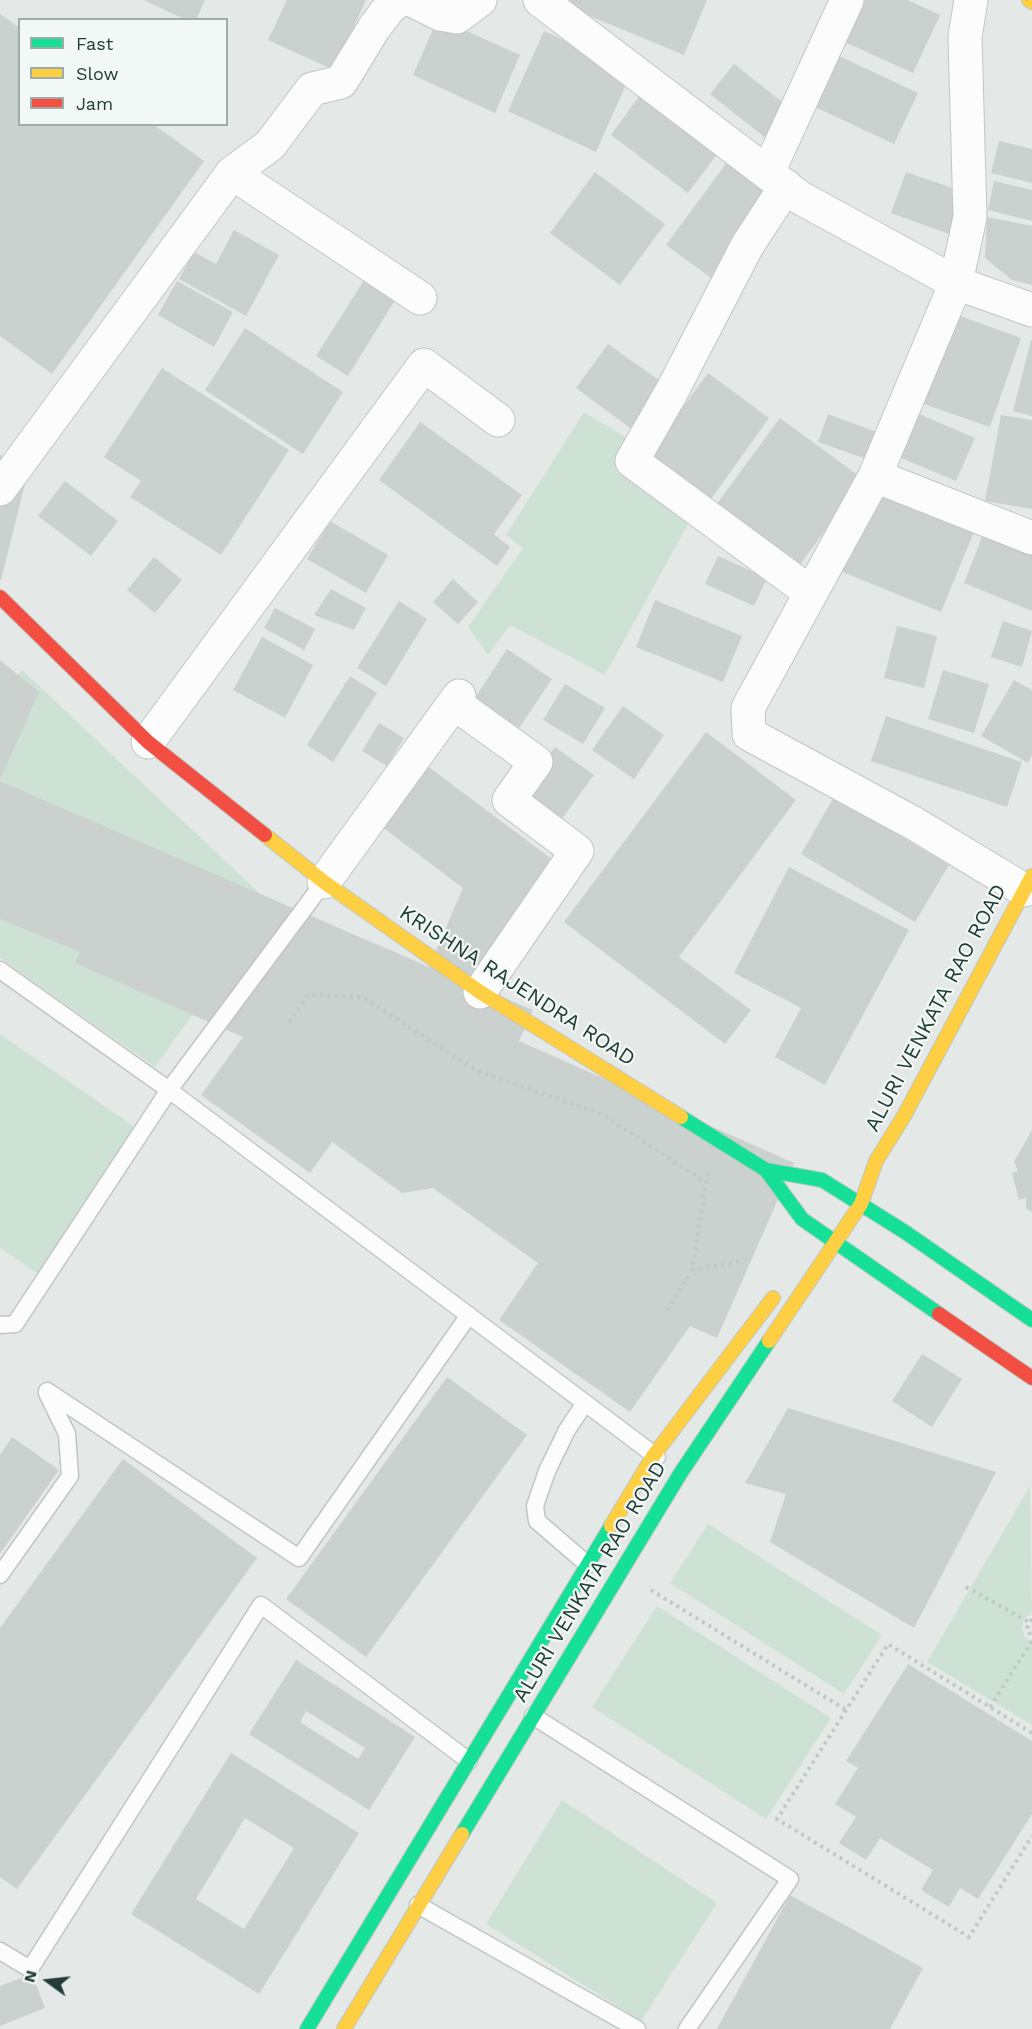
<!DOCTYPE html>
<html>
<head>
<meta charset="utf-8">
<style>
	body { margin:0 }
	#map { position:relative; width:1032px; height:2029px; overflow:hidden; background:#e4e9e7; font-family:"Work Sans",sans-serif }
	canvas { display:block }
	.legend { position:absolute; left:18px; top:18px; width:210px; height:108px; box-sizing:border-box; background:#f2f8f5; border:2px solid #9fada9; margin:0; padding:8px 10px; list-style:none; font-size:18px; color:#223d37 }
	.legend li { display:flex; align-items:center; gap:12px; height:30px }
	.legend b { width:30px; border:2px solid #9fada9 }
	.north { position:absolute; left:18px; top:1951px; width:60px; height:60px; -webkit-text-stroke:4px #f2f8f5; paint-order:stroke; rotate:285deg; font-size:16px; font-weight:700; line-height:24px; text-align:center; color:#223d37 }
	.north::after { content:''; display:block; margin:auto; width:21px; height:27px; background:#223d37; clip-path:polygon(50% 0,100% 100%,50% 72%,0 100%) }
</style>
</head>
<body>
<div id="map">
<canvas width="1032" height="2029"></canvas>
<ul class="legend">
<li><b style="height:8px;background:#16e098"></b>Fast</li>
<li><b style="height:8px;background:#ffcf43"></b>Slow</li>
<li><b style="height:8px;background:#f24e42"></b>Jam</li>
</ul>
<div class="north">N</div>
</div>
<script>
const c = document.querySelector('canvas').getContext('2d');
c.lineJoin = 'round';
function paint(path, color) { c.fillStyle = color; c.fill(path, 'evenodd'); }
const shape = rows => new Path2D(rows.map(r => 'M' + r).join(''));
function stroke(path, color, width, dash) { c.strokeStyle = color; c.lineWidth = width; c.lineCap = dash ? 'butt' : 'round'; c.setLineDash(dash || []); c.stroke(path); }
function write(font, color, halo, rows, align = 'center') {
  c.font = font + ' "Work Sans",sans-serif'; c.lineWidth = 4.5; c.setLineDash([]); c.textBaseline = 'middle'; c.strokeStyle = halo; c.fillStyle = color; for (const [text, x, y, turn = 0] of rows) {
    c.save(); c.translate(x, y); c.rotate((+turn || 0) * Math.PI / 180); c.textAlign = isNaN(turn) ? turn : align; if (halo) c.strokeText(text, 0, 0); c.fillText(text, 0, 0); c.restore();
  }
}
paint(shape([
	[584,412,630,440,616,464,692,517,605,675,510,625,488,655,468,627,523,548,506,535],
	[22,670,271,904,155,1067,0,958,0,699],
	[0,1034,145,1134,47,1280,0,1248],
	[1030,1486,1032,1613,1024,1619,1022,1628,1025,1637,1032,1643,1032,1725,927,1662],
	[708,1524,882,1635,844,1694,670,1583],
	[657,1606,831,1718,766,1819,592,1707],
	[562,1800,717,1903,641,2021,486,1924]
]), '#cde2d4');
paint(shape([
	[144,0,205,0,196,20,186,20],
	[287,0,366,0,334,70,268,40],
	[551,0,707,0,684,55],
	[856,0,908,0,940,15,913,73,838,39],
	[0,14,20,28,20,124,153,124,204,161,52,374,0,336],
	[438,18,520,55,495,113,413,75],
	[544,31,632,71,596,152,508,111],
	[839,56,918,93,894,144,815,107],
	[734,64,791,109,767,139,710,94],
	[640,95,718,153,688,193,611,135],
	[999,141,1032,149,1032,183,991,173],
	[730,158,778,193,714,280,666,245],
	[595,172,665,224,620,285,550,233],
	[906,172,967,193,952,235,891,213],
	[994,181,1032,190,1032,221,988,210],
	[987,217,1032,226,1032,285,1012,280,985,258],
	[234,230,279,255,246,316,179,279,194,252,216,264],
	[366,277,397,297,348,376,316,356],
	[177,281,233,312,214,347,158,315],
	[955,314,1021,338,990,427,924,404],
	[245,328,343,392,303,454,205,390],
	[1031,340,1032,340,1032,416,1013,411],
	[608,344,663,383,630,428,576,388],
	[162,368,289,450,221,555,130,497,141,481,104,457],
	[708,373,769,418,704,509,642,463],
	[912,411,975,438,956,481,894,455],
	[828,414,882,434,872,461,818,442],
	[1001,415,1032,420,1032,509,985,501],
	[780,418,863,479,793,574,710,513],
	[420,422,522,495,494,534,510,547,497,566,379,480],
	[0,454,25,484,1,580,0,580],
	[65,481,118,521,91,556,38,516],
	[873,490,974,532,941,612,840,571],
	[330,521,388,555,366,593,307,559],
	[985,529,1032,548,1032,611,964,583],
	[718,556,767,578,754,606,705,584],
	[154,557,182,580,155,613,127,590],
	[453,579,478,602,458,624,433,602],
	[331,589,366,608,354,630,314,615],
	[655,600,742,636,723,682,636,647],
	[399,601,427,619,386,686,357,668],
	[275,608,315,629,304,650,264,628],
	[1003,621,1032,631,1022,667,991,657],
	[897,626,937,636,924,688,884,678],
	[262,637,313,665,285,718,233,690],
	[507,649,552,679,519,728,475,698],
	[0,660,39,692,0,780],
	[943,670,989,684,974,733,928,719],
	[350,676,377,693,333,762,307,745],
	[1014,680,1032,690,1032,755,1028,763,981,736],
	[565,684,605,708,583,744,543,720],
	[623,706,664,735,634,779,592,750],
	[886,716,1022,762,1007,807,871,761],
	[379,723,404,738,387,766,362,751],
	[706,732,796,800,679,957,751,1010,725,1044,564,922],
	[555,747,594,775,558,824,519,797],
	[422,762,553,860,493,993,533,1010,519,1041,794,1163,717,1338,690,1326,630,1412,499,1320,538,1263,433,1188,402,1193,332,1142,310,1173,201,1095,243,1037,75,963,80,952,0,919,0,781,429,967,463,888,377,823],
	[834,797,949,865,915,922,801,854],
	[789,867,909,930,825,1085,775,1057,801,1008,734,973],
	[1032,1130,1032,1212,1026,1209,1026,1198,1019,1200,1012,1173,1018,1171,1014,1162],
	[922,1354,962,1379,932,1427,892,1401],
	[447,1377,527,1435,366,1657,286,1599],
	[788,1408,996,1472,914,1628,770,1542,786,1494,745,1483],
	[12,1437,59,1470,0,1554,0,1455],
	[123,1459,257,1558,17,1889,0,1877,0,1628],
	[296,1660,415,1737,369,1810,249,1734],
	[306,1711,365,1748,358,1759,300,1722],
	[908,1664,1032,1741,1032,1814,978,1899,960,1888,949,1907,921,1890,933,1870,880,1838,866,1860,839,1843,856,1817,835,1804,858,1768,846,1761],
	[231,1753,359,1833,259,1994,131,1914],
	[245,1818,294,1848,244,1929,196,1899],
	[790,1895,923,1968,890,2029,717,2029],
	[32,1974,45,2008,0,2026,0,1986]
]), '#cbd1cf');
const lane = shape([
	[0,970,169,1090,657,1457],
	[0,1325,15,1324,169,1090,324,882],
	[47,1391,299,1558,469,1315],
	[585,1403,567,1430,547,1471,535,1506,537,1521,588,1565],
	[0,1575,70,1476,67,1434,47,1393],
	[533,1716,790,1879,687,2029],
	[418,1905,637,2029],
	[0,1951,30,1969,261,1605,469,1761]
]);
const street = shape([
	[412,0,440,14,457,17,480,0],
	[540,0,799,197,956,283,970,217,965,37,971,0],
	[768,172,847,0],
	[232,173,420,298],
	[786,186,747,246,672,391,632,461,811,593],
	[875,476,1032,538],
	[0,489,232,173,270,145,312,89,341,82,374,28,389,8,400,0],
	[454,703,536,762,509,800,577,851,480,992],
	[148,742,424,365,498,420],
	[324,882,459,696],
	[1024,890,915,824,749,734,748,708,875,476,956,283,1032,310]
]);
const fast = shape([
	[681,1117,766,1170,802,1219,939,1314],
	[766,1170,822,1180,905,1232,1032,1320],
	[462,1834,680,1474,769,1341],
	[307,2029,611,1526]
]);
const slow = shape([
	[1029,0,1032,2],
	[265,835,324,882,480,992,681,1117],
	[769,1341,861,1204,876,1161,904,1116,1032,876],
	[611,1526,654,1455,773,1298],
	[344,2029,462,1834]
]);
const jam = shape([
	[0,597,148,742,265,835],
	[939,1314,1032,1378]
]);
stroke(lane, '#c1c6c4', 19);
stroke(street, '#c1c6c4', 35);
stroke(fast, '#c0c7c4', 16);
stroke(slow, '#c0c7c4', 16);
stroke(jam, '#c0c7c4', 16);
stroke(shape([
	[289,1022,308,995,363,997,475,1070,602,1114,705,1182],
	[692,1270,742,1261],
	[667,1310,692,1270,708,1172],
	[966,1587,1029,1622],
	[651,1590,846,1710],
	[1032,1619,1027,1628,1032,1638],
	[990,1707,1032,1641],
	[1032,1733,888,1644,777,1819,969,1937,1032,1836]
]), '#c1c9c7', 4, [3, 4.5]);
stroke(lane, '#fbfcfb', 16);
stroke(street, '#fbfcfb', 33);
stroke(fast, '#16e098', 14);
stroke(slow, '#ffcf43', 14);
stroke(jam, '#f24e42', 14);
write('21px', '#223d37', '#f2f8f5', [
	["KRISHNA RAJENDRA ROAD",517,986,33],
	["ALURI VENKATA RAO ROAD",936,1008,-62],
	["ALURI VENKATA RAO ROAD",590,1582,-59]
]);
</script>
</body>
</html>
